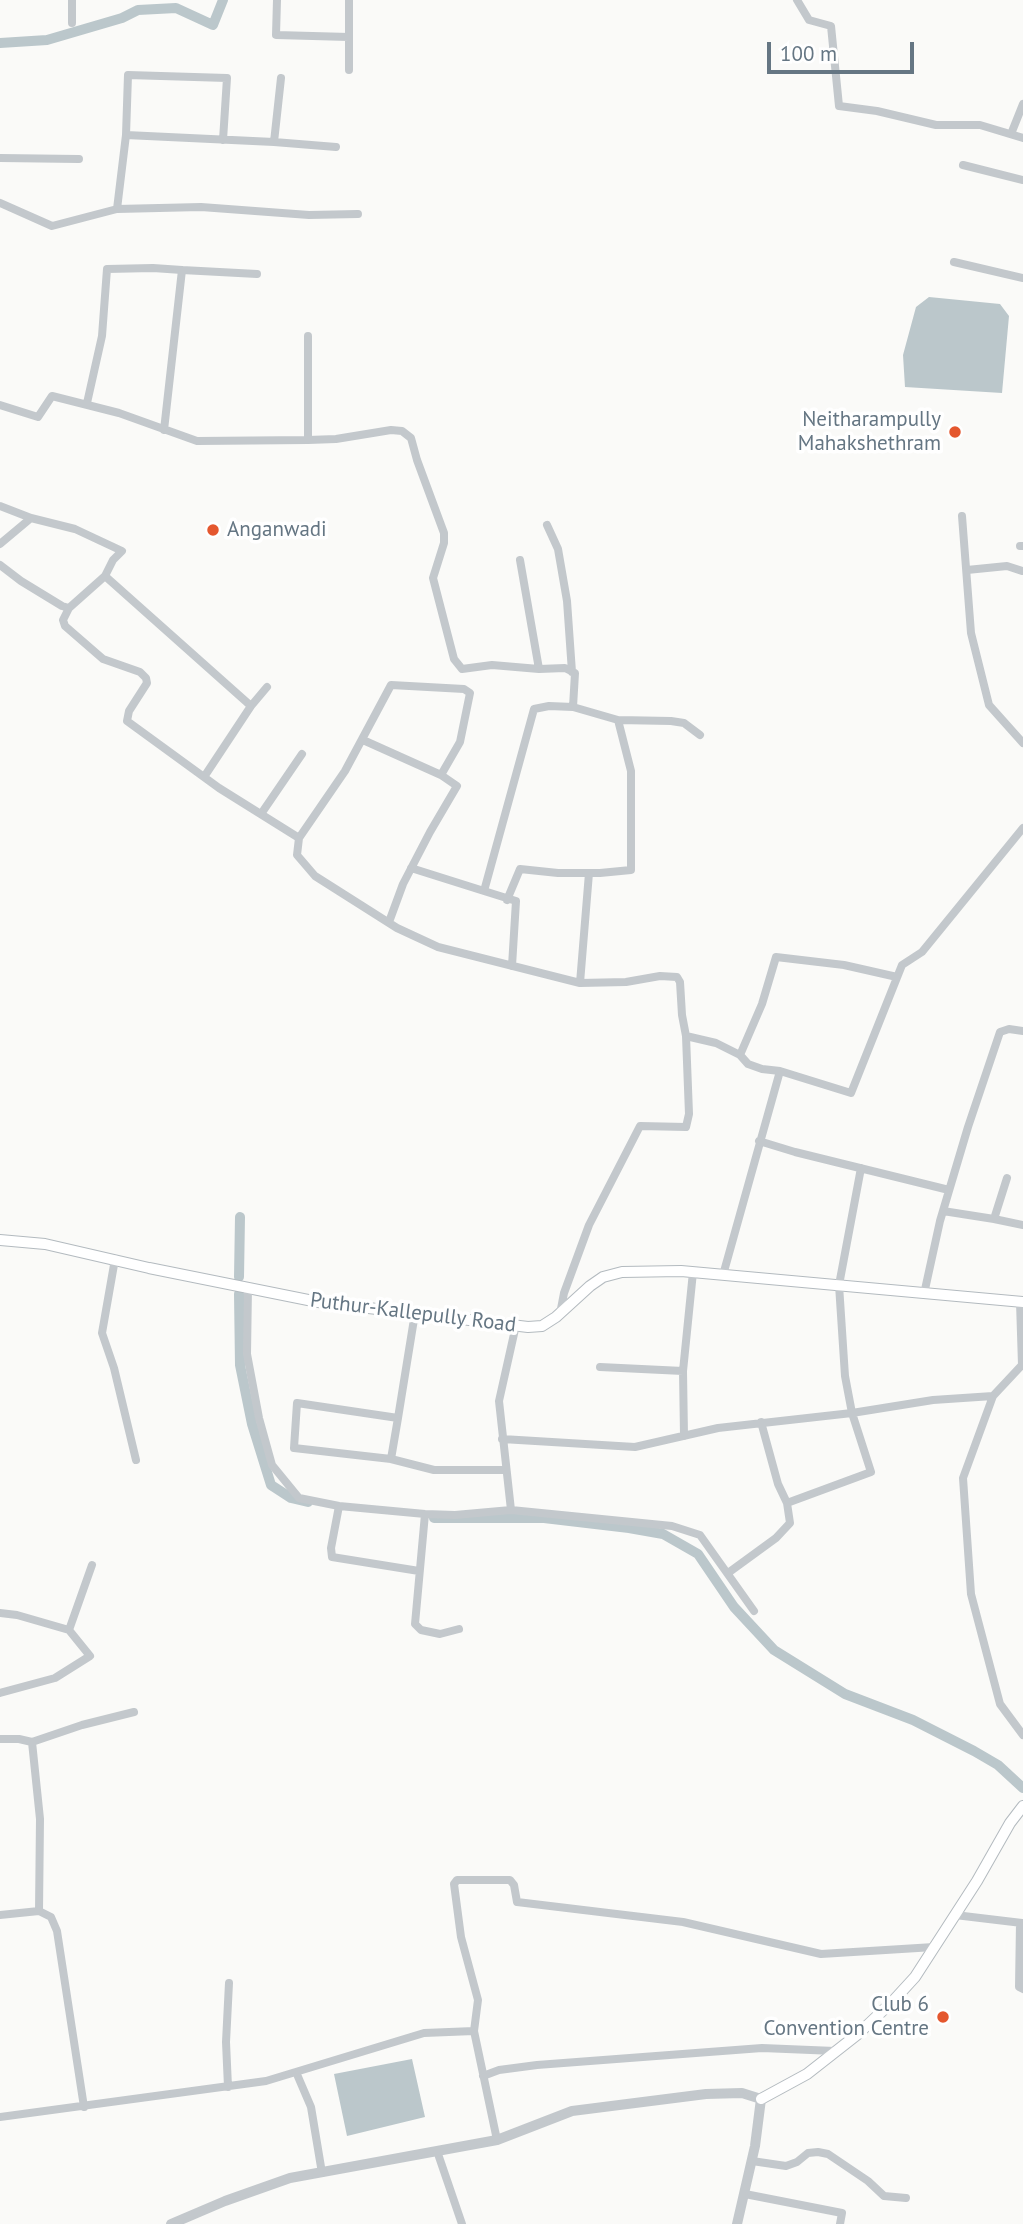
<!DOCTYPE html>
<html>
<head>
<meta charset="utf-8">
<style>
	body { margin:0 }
	#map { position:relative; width:1023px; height:2224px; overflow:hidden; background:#fafaf8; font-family:"PT Sans",sans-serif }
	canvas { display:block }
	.scale { position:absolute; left:767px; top:42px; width:147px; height:32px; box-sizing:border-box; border:4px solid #657683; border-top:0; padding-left:9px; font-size:21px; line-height:24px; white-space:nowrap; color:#657683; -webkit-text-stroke:5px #fff; paint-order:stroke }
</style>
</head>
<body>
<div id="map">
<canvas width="1023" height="2224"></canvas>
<div class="scale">100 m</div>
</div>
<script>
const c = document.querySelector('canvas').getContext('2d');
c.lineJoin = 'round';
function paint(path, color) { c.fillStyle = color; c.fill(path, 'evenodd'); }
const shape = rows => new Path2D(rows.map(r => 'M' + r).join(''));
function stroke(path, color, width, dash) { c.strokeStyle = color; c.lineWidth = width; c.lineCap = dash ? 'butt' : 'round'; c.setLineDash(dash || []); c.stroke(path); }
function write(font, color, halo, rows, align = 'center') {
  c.font = font + ' "PT Sans",sans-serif'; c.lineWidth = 7; c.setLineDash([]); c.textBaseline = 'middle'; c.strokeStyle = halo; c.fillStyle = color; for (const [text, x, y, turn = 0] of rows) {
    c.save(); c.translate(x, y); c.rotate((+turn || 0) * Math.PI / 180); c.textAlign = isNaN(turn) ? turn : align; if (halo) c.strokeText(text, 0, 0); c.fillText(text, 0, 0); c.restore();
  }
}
paint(shape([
	[929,297,1000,304,1009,316,1002,393,905,387,903,355,916,307],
	[412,2059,425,2117,347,2136,334,2074]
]), '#bbc7cb');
stroke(shape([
	[0,43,47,40,122,18,138,10,176,8,213,25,223,0],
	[239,1277,240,1217],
	[239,1294,240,1365,252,1424,271,1485,291,1498,308,1502],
	[434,1518,544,1518,629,1528,663,1534,698,1554,734,1607,774,1650,845,1694,913,1720,974,1751,998,1765,1023,1788]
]), '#bbc7cb', 10);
const secondary = shape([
	[0,1240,45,1244,149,1268,318,1302,528,1327,542,1326,556,1317,590,1286,603,1277,622,1272,681,1271,1023,1302],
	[761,2099,807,2074,858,2034,893,2001,915,1977,977,1881,1010,1823,1023,1806]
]);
stroke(secondary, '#b3babf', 12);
stroke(shape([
	[72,0,72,23],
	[277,0,276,35,349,37,349,0],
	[797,0,809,20,831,26,839,106,877,111,936,125,980,125,1023,138],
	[349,37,349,70],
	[1011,134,1023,104],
	[126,135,128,75,227,78,223,140],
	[274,142,281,78],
	[0,158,79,159],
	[963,165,1023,180],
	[0,203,52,226,117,209,201,207,309,215,358,214],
	[117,209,126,135,274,142,336,147],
	[954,262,1023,278],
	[182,270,257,274],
	[87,403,102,336,107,269,153,268,182,270,164,430],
	[0,405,38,417,52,396,119,413,197,441,308,440,336,439,391,430,402,431,411,438,417,460,444,533,444,543,433,578,454,659,462,669,492,665,539,669,565,668,575,673,573,707],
	[308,440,308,336],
	[0,506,31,518,0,544],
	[962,516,971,633,989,705,1023,743],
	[31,518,75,529,122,551,113,560,105,576],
	[547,525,558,549,567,601,572,672],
	[1020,546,1023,546],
	[520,560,539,669],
	[0,565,21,581,62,606,69,608,105,576,251,706],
	[967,570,1007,566,1022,571],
	[69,608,63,620,65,626,103,659,140,672,146,678,147,683,129,711,127,721,219,788,299,838,297,855,315,876,397,928,438,947,580,983,626,982,660,976,677,977,680,982,682,1015,686,1036,716,1043,740,1055,748,1064,762,1069,780,1071],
	[618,720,671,721,684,723,700,735],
	[363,740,441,775],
	[204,777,251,706,267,687],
	[261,814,302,754],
	[299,838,345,771,391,685,464,689,470,693,460,742,441,775,457,786,430,832,403,884,389,922],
	[411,868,484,891,534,709,549,706,573,707,618,720,631,771,631,870,600,873,558,873,520,869,507,900],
	[484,891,516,901,512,966],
	[580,983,589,873],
	[740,1055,762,1004,776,957,844,965,897,977],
	[759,1141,795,1152,949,1190],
	[943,1211,994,1219,1007,1178],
	[994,1219,1023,1225],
	[115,1259,102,1333,114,1368,136,1460],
	[723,1275,780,1071,851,1093,902,965,922,952,1023,828],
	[248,1287,247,1354,259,1418,272,1465,299,1498,339,1506,425,1514,455,1515,511,1510,672,1526,700,1535,754,1611],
	[924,1294,940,1221,968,1127,1000,1032,1009,1029,1023,1031],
	[1020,1302,1022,1365,993,1396,963,1478,971,1594,1000,1704,1023,1735],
	[560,1314,564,1293,589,1225,640,1126,686,1127,689,1114,686,1036],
	[600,1367,683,1371],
	[398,1418,297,1403,294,1448,391,1459,398,1418,415,1313],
	[684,1436,683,1371,693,1272],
	[502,1439,635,1447,718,1428,852,1413,933,1400,993,1396],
	[391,1459,434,1470,506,1470],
	[787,1503,871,1472,852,1413,845,1376,839,1285,861,1168],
	[339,1506,331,1548,332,1557,419,1571],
	[511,1510,499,1401,516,1325],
	[425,1514,415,1624,421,1630,440,1634,459,1629],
	[728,1573,776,1538,790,1523,787,1503,778,1484,761,1422],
	[0,1613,17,1615,69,1630,90,1656,55,1678,0,1693],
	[69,1630,92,1565],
	[0,1739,19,1739,32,1742,40,1819,39,1911,0,1915],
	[32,1742,82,1725,134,1712],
	[39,1911,51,1917,57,1931,84,2107],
	[955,1915,1022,1923],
	[1020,1923,1019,1987,1023,1989],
	[474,2031,478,2000,461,1937,454,1884,457,1880,510,1880,514,1885,517,1902,683,1922,821,1954,934,1947],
	[296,2072,311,2107,322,2173],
	[483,2076,499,2070,537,2065,762,2048,835,2051],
	[228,2087,226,2042,229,1983],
	[0,2117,266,2081,424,2033,474,2031,497,2140],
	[437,2151,462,2224],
	[752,2161,786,2166,797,2162,808,2153,818,2152,828,2154,868,2181,884,2196,906,2198],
	[745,2194,842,2213,840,2224]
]), '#c3c8cc', 8);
stroke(shape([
	[171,2224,225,2201,290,2178,497,2140,572,2111,706,2094,742,2093,761,2099,755,2146,737,2224]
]), '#c3c8cc', 10);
stroke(secondary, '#fff', 10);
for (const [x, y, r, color] of [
	[955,432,7,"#e4572e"],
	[213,530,7,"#e4572e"],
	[943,2017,7,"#e4572e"]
]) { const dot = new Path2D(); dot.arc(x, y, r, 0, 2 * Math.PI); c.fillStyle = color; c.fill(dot); stroke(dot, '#fff', 2.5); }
write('21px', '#657683', '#fff', [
	["Neitharampully",941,420],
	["Mahakshethram",941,444],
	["Anganwadi",227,530,"left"],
	["Club 6",929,2005],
	["Convention Centre",929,2029]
], 'right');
write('21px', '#657683', '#fff', [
	["Puthur-Kallepully Road",413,1313,7]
]);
</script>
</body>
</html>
